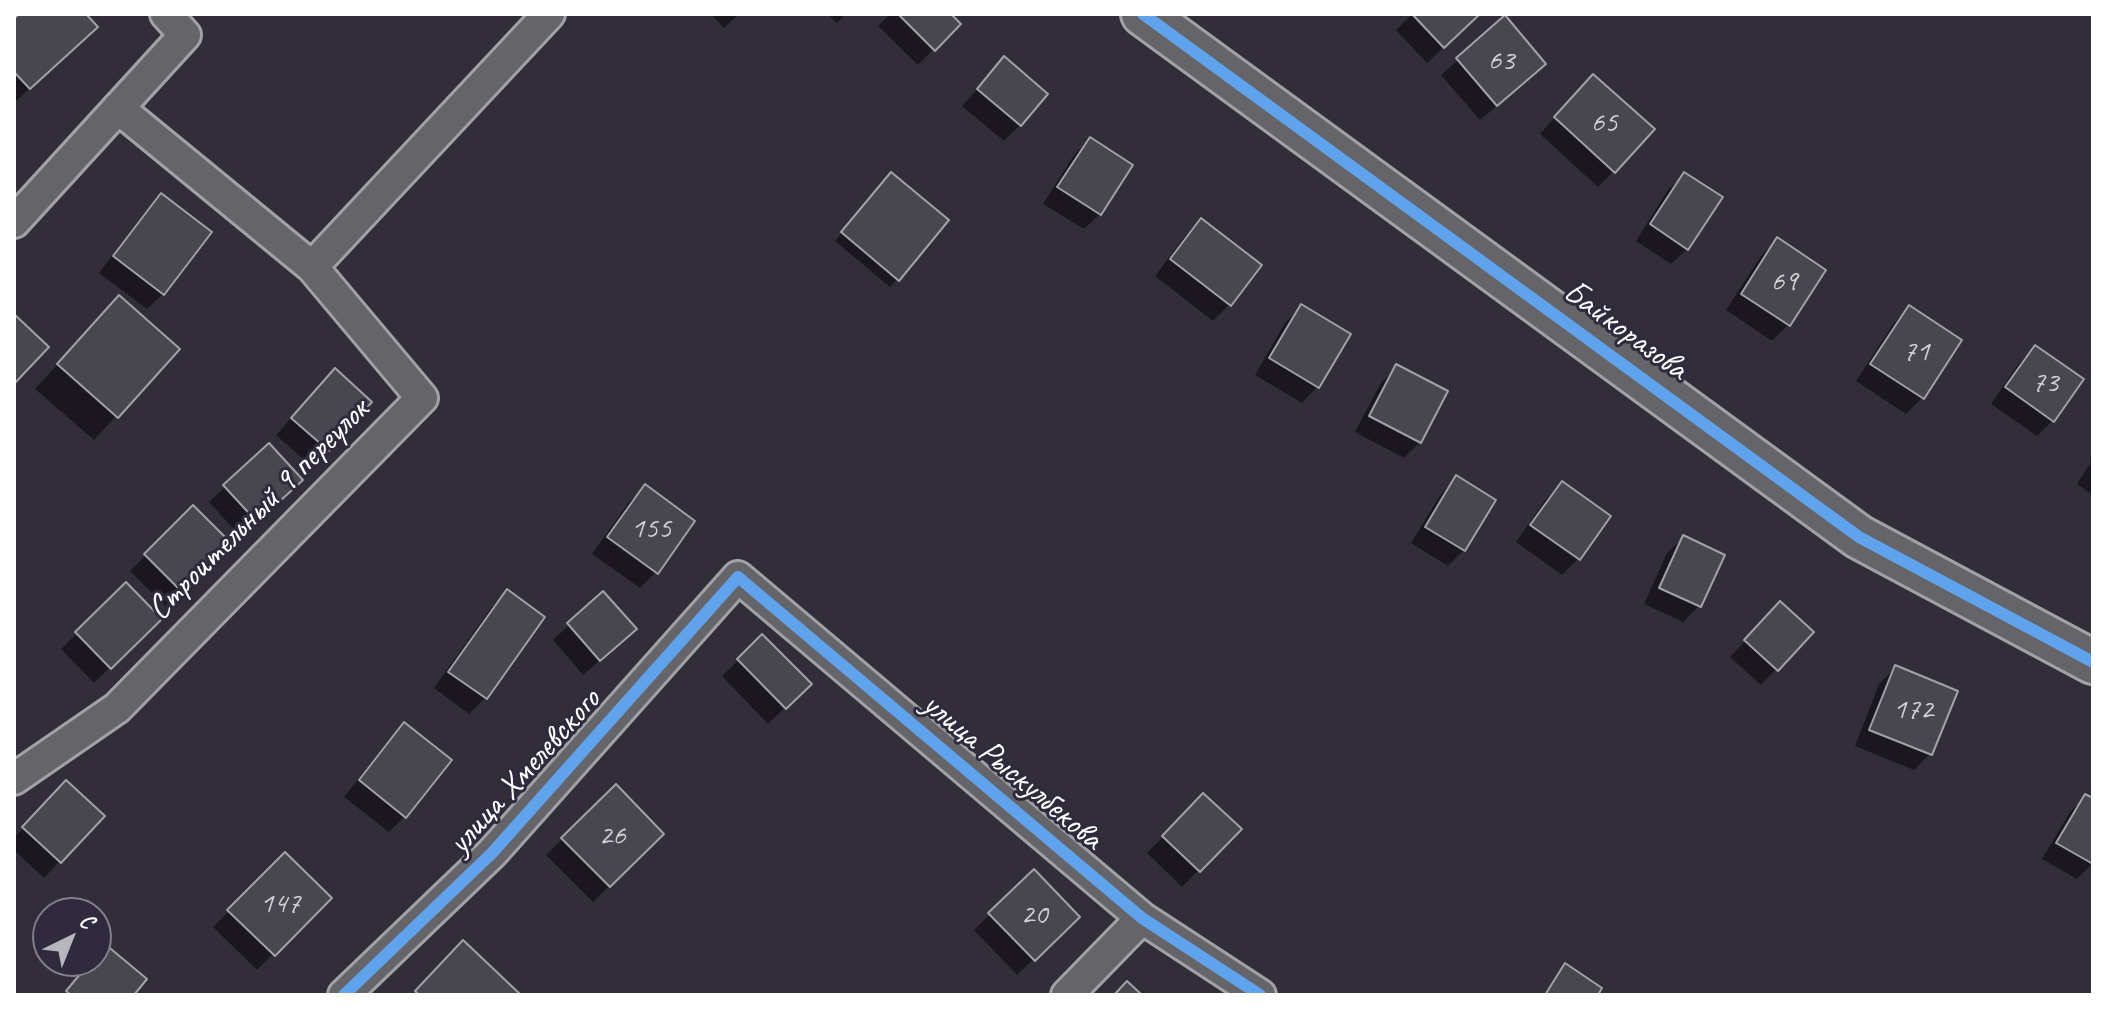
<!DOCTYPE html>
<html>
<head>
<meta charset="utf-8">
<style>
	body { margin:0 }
	#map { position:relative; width:2107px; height:1009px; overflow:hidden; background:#312e39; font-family:Caveat,sans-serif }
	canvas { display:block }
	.frame { position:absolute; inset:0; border:16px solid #fff; pointer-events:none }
	.north { position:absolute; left:32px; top:897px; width:80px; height:80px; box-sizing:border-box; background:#2f2a3d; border:2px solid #827f8b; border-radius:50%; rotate:43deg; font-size:22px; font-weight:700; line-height:32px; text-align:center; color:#fff }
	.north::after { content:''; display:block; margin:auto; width:28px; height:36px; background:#b7b6ba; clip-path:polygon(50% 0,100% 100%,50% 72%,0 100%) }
</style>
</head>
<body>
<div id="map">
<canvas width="2107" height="1009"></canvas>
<div class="frame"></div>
<div class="north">С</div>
</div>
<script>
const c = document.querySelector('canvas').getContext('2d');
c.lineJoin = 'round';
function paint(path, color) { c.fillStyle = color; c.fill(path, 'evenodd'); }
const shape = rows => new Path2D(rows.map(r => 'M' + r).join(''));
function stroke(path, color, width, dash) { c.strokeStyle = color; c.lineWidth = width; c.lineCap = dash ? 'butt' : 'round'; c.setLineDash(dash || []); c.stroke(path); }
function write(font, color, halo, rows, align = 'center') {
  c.font = font + ' Caveat,sans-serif'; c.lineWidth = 6; c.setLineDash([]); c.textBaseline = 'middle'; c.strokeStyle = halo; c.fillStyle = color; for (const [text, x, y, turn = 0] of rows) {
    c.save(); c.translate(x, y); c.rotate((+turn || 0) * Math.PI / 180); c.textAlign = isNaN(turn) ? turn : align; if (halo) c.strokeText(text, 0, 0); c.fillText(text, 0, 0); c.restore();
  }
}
paint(shape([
	[22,14,84,14,80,42,14,103,14,21],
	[711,14,739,14,724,28],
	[827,14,846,14,837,23],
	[890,14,948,14,958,24,918,65,878,26],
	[1412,14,1478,14,1427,63,1396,30],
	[1505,18,1528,80,1480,120,1441,75],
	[1004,59,1020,125,1004,141,962,106],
	[1577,92,1614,171,1598,187,1540,134],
	[1090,139,1100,214,1084,229,1043,204,1074,155],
	[1684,174,1687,249,1671,264,1636,241,1668,190],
	[884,182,897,279,890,287,835,241],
	[161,196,163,294,147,309,99,273,145,212],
	[1201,221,1259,266,1229,305,1213,321,1155,276,1185,236],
	[1777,240,1788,325,1772,341,1726,310,1761,256],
	[119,297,177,349,94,440,35,389],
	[1301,307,1317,387,1302,403,1255,375,1285,323],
	[1909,308,1960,341,1922,398,1906,414,1856,381,1893,324],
	[2035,347,2052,421,2037,436,1991,404,2019,363],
	[1397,367,1420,442,1404,458,1355,432,1381,383],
	[319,387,370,403,311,466,276,435],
	[269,446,285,496,240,536,209,502],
	[2093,459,2093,495,2077,484],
	[1457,478,1464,550,1448,566,1411,543,1441,494],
	[1562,483,1609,516,1578,559,1562,575,1516,542,1546,499],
	[645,487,656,572,640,588,592,554,629,502],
	[193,508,228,543,165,606,130,571],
	[1683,538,1723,556,1699,606,1683,622,1644,604,1667,553],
	[126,585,159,619,94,683,61,649],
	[507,592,542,617,485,698,469,714,434,688,491,608],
	[1765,620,1811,632,1761,685,1730,657],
	[569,625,618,645,583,675,553,640],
	[762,637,809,684,768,724,722,676],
	[1895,668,1930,754,1914,770,1855,746,1879,684],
	[404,725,405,816,389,832,344,797,388,741],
	[616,787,661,834,593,902,546,855],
	[1203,796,1239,829,1182,887,1147,853],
	[2086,796,2093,801,2093,863,2077,879,2042,859,2070,812],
	[50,799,102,816,44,878,14,850,14,838],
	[285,855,329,898,257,970,213,927],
	[1034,872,1078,917,1017,975,974,930]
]), '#0007');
const building = shape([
	[19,14,86,14,98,27,30,89,14,72,14,19,19,14],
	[898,14,951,14,961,24,935,51,898,14],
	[1412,14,1480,14,1444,48,1412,14],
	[1505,15,1546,64,1497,106,1456,58,1505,15],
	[1004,56,1048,94,1021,126,977,89,1004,56],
	[1593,74,1655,129,1615,173,1554,117,1593,74],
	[1090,137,1133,165,1101,215,1057,187,1090,137],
	[891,172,949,220,899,281,841,232,891,172],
	[1684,172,1723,197,1688,250,1650,224,1684,172],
	[161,193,212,232,164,295,113,256,161,193],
	[1201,218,1262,265,1231,306,1170,259,1201,218],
	[1777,237,1826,270,1790,326,1741,294,1777,237],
	[119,295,180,349,118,418,57,364,119,295],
	[1301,304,1351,334,1319,388,1269,358,1301,304],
	[1909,305,1962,340,1924,399,1870,364,1909,305],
	[14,314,49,347,14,384,14,314],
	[2035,345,2084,379,2054,422,2005,387,2035,345],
	[1396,364,1448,391,1421,443,1369,416,1396,364],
	[335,368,372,402,329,451,291,418,335,368],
	[269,443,303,480,257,522,223,485,269,443],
	[1456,475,1496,500,1465,551,1425,527,1456,475],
	[1562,481,1611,516,1580,560,1530,525,1562,481],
	[645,484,695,521,658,574,607,537,645,484],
	[193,505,231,543,182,592,144,554,193,505],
	[1683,535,1725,555,1701,607,1659,588,1683,535],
	[126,582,162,619,111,669,75,632,126,582],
	[507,589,545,617,487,699,448,672,507,589],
	[603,591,637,629,600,661,567,623,603,591],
	[1780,601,1814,632,1778,671,1744,640,1780,601],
	[762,634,812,684,786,709,737,659,762,634],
	[1895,665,1958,691,1932,755,1869,730,1895,665],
	[404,722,452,760,406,818,359,780,404,722],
	[66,780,105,816,61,863,22,827,66,780],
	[616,784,664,834,610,887,561,838,616,784],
	[1203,793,1242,829,1200,872,1162,836,1203,793],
	[2085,794,2093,798,2093,864,2056,843,2085,794],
	[285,852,332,898,275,956,227,910,285,852],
	[1034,869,1080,917,1035,961,988,913,1034,869],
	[463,940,521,995,419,995,415,991,463,940],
	[105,944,147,979,134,995,71,995,66,991,91,961,96,961,96,955,105,944],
	[1565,963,1602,988,1598,995,1545,995,1565,963],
	[1127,981,1142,995,1114,995,1127,981]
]);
paint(building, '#48464e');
stroke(building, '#a2a1a6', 2);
const street = shape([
	[118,108,312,267],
	[14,222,185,35,166,14],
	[14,779,117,708,422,398,312,267,549,14],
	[344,995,492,853,738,577,1142,918,1260,995],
	[1067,995,1142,918]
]);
const secondary = shape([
	[1143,14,1859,537,2093,662]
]);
stroke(street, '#a2a1a6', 36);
stroke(secondary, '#a2a1a6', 48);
stroke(street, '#656469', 30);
stroke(secondary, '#656469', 42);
stroke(shape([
	[1143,14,1859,537,2093,662],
	[344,995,492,853,738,577,1142,918,1260,995]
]), '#60a3ed', 12);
write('30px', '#d1d1d3', null, [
	["63",1501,61],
	["65",1604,123],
	["69",1784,282],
	["71",1916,352],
	["73",2045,383],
	["155",651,529],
	["172",1913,710],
	["26",612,836],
	["147",280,904],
	["20",1034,915]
]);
write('34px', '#fff', '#2f2a3d', [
	["Байкоразова",1625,331,36],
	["Строительный 9 переулок",259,510,-45],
	["улица Хмелевского",525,772,-48],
	["улица Рыскулбекова",1012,772,40]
]);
</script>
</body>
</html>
